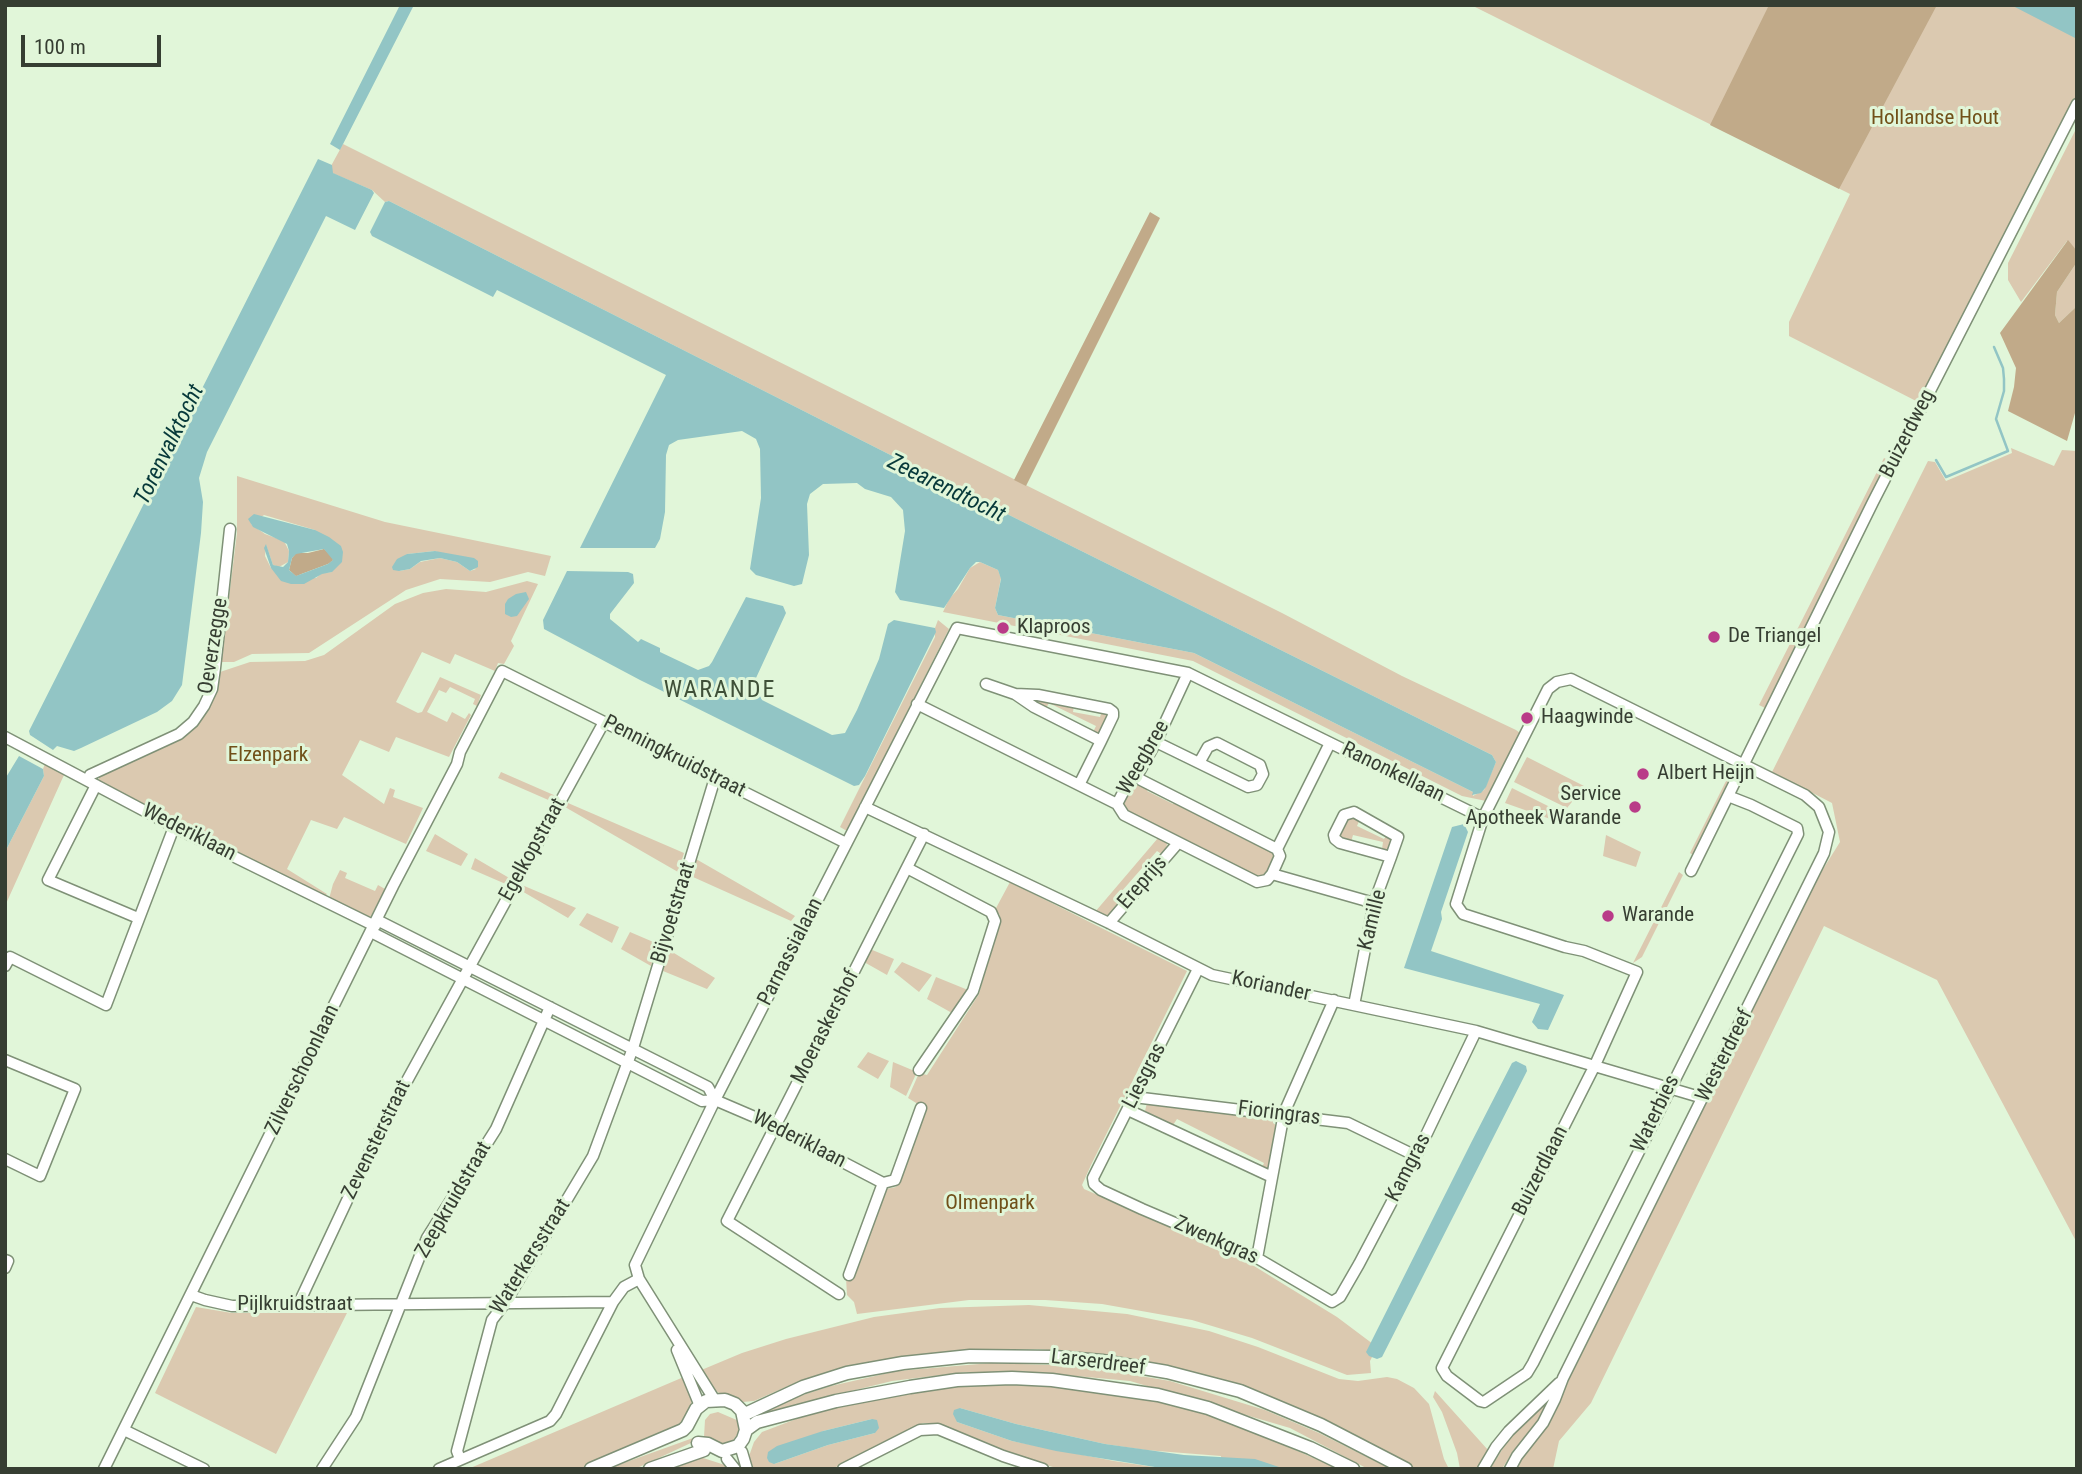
<!DOCTYPE html>
<html>
<head>
<meta charset="utf-8">
<style>
	body { margin:0 }
	#map { position:relative; width:2082px; height:1474px; overflow:hidden; background:#e1f6d9; font-family:"Roboto Condensed",sans-serif }
	canvas { display:block }
	.frame { position:absolute; inset:0; border:7px solid #363e32; pointer-events:none }
	.scale { position:absolute; left:21px; top:35px; width:140px; height:32px; box-sizing:border-box; border:4px solid #363e32; border-top:0; padding-left:9px; font-size:21px; line-height:24px; white-space:nowrap; color:#363e32; -webkit-text-stroke:5px #e1f6d9; paint-order:stroke }
</style>
</head>
<body>
<div id="map">
<canvas width="2082" height="1474"></canvas>
<div class="frame"></div>
<div class="scale">100 m</div>
</div>
<script>
const c = document.querySelector('canvas').getContext('2d');
c.lineJoin = 'round';
function paint(path, color) { c.fillStyle = color; c.fill(path, 'evenodd'); }
const shape = rows => new Path2D(rows.map(r => 'M' + r).join(''));
function stroke(path, color, width, dash) { c.strokeStyle = color; c.lineWidth = width; c.lineCap = dash ? 'butt' : 'round'; c.setLineDash(dash || []); c.stroke(path); }
function write(font, color, halo, rows, align = 'center') {
  c.font = font + ' "Roboto Condensed",sans-serif'; c.lineWidth = 6; c.setLineDash([]); c.textBaseline = 'middle'; c.strokeStyle = halo; c.fillStyle = color; for (const [text, x, y, turn = 0] of rows) {
    c.save(); c.translate(x, y); c.rotate((+turn || 0) * Math.PI / 180); c.textAlign = isNaN(turn) ? turn : align; if (halo) c.strokeText(text, 0, 0); c.fillText(text, 0, 0); c.restore();
  }
}
paint(shape([
	[1471,5,2077,5,2077,96,1920,403,1789,336,1789,322,1850,194],
	[2077,127,2077,251,2067,241,2021,302,2008,280,2008,263],
	[343,144,1282,613,1402,676,1516,730,1520,733,1486,801,1462,796,1193,661,943,612,949,599,958,589,970,568,980,562,998,570,1001,578,995,608,998,615,1194,653,1473,792,1473,796,1484,790,1496,762,1492,755,1007,514,389,201,385,202,372,190,332,173,331,166],
	[2077,262,2077,306,2059,323,2055,315,2057,292],
	[2011,448,2054,466,2062,450,2077,451,2077,1243,1937,980,1824,926,1591,1403,1559,1441,1553,1469,1514,1469,1544,1429,1815,882,1840,842,1832,803,1772,772,1928,461,1935,462,1946,481,2012,453],
	[1884,458,1892,462,1767,709,1759,705],
	[237,476,385,522,551,556,545,576,528,572,490,582,440,579,406,590,309,653,252,654,234,662,221,662,237,533],
	[264,515,315,530,332,572,322,573,316,578,271,568,265,556,266,545,273,565,279,567,288,562,289,551,284,541,265,534,251,524],
	[435,551,476,569,470,571,457,562,440,558,420,562,410,569,399,571,407,554],
	[527,581,538,584,511,641,514,646,504,664,498,663,495,671,455,654,450,664,422,652,396,702,418,713,422,712,440,677,481,695,477,706,473,704,475,699,450,687,446,693,439,690,427,712,447,722,452,712,465,719,469,713,471,715,449,757,396,737,389,752,360,740,342,775,384,804,390,788,395,790,393,797,423,808,406,844,344,817,337,829,311,820,287,869,327,894,324,897,99,781,99,776,186,735,202,717,217,691,217,673,250,662,305,661,324,655,395,604,423,593,446,589,486,592],
	[938,620,949,629,847,831,840,827,935,637,935,628],
	[1036,699,1074,706,1073,712,1100,717,1102,711,1108,716,1101,732,1097,733,1093,732,1096,726,1049,703,1046,708,1035,703],
	[1527,757,1584,786,1584,787,1567,808,1514,782],
	[45,764,64,775,5,906,5,852,44,776,43,769],
	[1732,769,1733,776,1693,855,1690,853],
	[501,772,556,796,553,802,498,778],
	[1134,783,1148,787,1147,791,1173,804,1175,801,1229,828,1228,831,1254,844,1256,842,1275,854,1266,876,1261,879,1226,864,1227,861,1201,847,1199,850,1125,813,1122,803,1130,786],
	[1512,788,1562,813,1563,814,1556,821,1505,803],
	[568,803,684,853,678,872,565,807],
	[1349,817,1360,819,1357,826,1384,839,1388,833,1394,838,1390,851,1382,849,1383,842,1353,835,1351,842,1340,839,1339,833],
	[435,834,468,854,461,866,426,851],
	[1606,835,1641,852,1636,867,1603,856],
	[1158,838,1167,843,1166,851,1163,855,1157,851,1114,900,1120,905,1109,916,1105,917,1095,912],
	[475,858,511,879,508,885,471,869],
	[696,859,795,916,791,921,693,877],
	[340,870,347,873,345,878,375,891,378,885,385,889,371,916,367,917,329,899,333,884],
	[1679,872,1683,875,1642,957,1633,963],
	[1010,882,1187,971,1091,1165,1082,1185,1084,1189,1241,1258,1337,1317,1377,1347,1370,1361,1371,1373,1347,1375,1252,1338,1192,1320,1102,1304,1045,1300,969,1300,857,1314,854,1302,847,1295,846,1278,886,1189,896,1187,926,1109,908,1098,919,1073,927,1075,979,994,999,922,1000,915,995,910],
	[522,885,576,908,568,918,520,890],
	[587,913,619,927,612,943,579,925],
	[630,932,658,944,651,966,621,949],
	[870,949,894,959,887,975,864,962],
	[669,950,715,978,707,989,663,971],
	[902,962,932,975,919,992,894,972],
	[936,977,968,990,952,1013,927,999],
	[868,1052,889,1061,878,1079,857,1067],
	[893,1062,917,1072,906,1096,890,1087],
	[1147,1103,1221,1114,1222,1110,1273,1117,1273,1123,1277,1126,1268,1168,1261,1170,1264,1163,1177,1119,1173,1125,1145,1111],
	[1029,1305,1127,1314,1209,1331,1258,1347,1339,1379,1358,1381,1387,1377,1397,1379,1414,1388,1429,1404,1444,1459,1449,1469,1417,1469,1284,1402,1193,1373,1105,1355,1037,1349,956,1351,882,1360,795,1383,754,1401,743,1402,724,1396,711,1388,699,1371,742,1353,786,1339,874,1317,940,1308],
	[196,1307,232,1313,347,1313,276,1454,155,1393],
	[991,1363,1081,1366,1170,1381,1265,1410,1319,1433,1391,1469,1368,1469,1290,1428,1130,1381,1033,1372,967,1372,892,1381,831,1396,750,1420,749,1417,787,1400,831,1386,897,1371],
	[686,1376,692,1397,691,1407,684,1424,579,1469,468,1469],
	[977,1384,1074,1385,1135,1394,1217,1416,1339,1469,1221,1469,1221,1456,1145,1450,1105,1444,1016,1424,960,1408,957,1422,1012,1441,1114,1461,1167,1469,1060,1469,1021,1458,934,1423,923,1423,832,1469,752,1469,748,1459,754,1442,762,1432,812,1413,883,1395],
	[872,1419,875,1433,828,1445,774,1464,823,1431],
	[1435,1391,1488,1450,1478,1469,1460,1469,1457,1453,1442,1412,1433,1397],
	[1554,1395,1536,1427,1513,1451,1502,1469,1490,1469,1510,1437],
	[718,1412,739,1421,739,1432,731,1443,723,1445,704,1437,705,1420,710,1414],
	[693,1438,693,1442,635,1469,607,1469],
	[697,1456,728,1466,730,1469,662,1469]
]), '#dbc9b0');
paint(shape([
	[1769,5,1937,5,1839,189,1710,125],
	[1150,212,1160,218,1026,486,1014,480],
	[2068,240,2077,251,2077,262,2057,292,2055,315,2059,323,2077,306,2077,406,2067,441,2008,411,2014,387,2016,368,2000,333],
	[324,549,331,556,333,560,328,564,296,576,289,570,292,558,296,553,308,553]
]), '#c1aa89');
paint(shape([
	[400,5,414,5,340,150,330,144],
	[2011,5,2077,5,2077,39],
	[318,159,332,165,333,173,372,190,374,193,355,230,326,216,207,452,199,478,203,502,201,533,182,685,172,701,157,712,81,748,74,751,57,746,53,750,30,735,29,731],
	[389,201,1007,514,1492,755,1496,762,1486,787,1481,793,1472,795,1473,792,1194,653,998,615,995,608,1001,579,998,570,980,562,976,562,970,568,944,608,900,600,895,592,905,531,903,510,891,497,865,489,857,483,823,484,810,494,807,504,809,555,802,584,794,586,756,575,750,569,761,498,760,449,756,439,742,431,678,440,669,445,666,455,665,512,660,539,655,548,580,548,666,375,497,290,493,297,372,236,370,232,385,202],
	[254,514,315,530,329,537,341,546,343,552,342,562,332,572,322,574,304,584,291,584,281,581,271,568,264,548,266,544,273,565,283,567,288,562,289,551,287,544,253,527,248,519],
	[324,549,333,560,328,564,296,576,289,570,292,558,296,554],
	[435,551,474,558,478,561,478,567,470,571,457,562,440,558,421,561,410,569,399,571,393,570,392,567,397,559,407,554],
	[567,571,628,572,633,574,634,583,610,614,610,619,638,642,641,639,660,648,660,652,698,670,709,666,712,662,746,597,783,606,786,613,756,678,756,688,762,700,832,735,845,733,857,710,879,659,888,624,894,620,935,628,936,632,865,776,859,785,854,786,640,680,544,629,543,620],
	[526,592,529,599,517,616,511,617,505,614,505,604,508,599,516,594],
	[19,756,43,769,44,776,5,852,5,779],
	[1464,824,1468,832,1441,912,1442,919,1431,951,1564,995,1548,1030,1538,1029,1532,1022,1540,1004,1404,968,1452,827],
	[1516,1061,1526,1066,1527,1071,1382,1357,1377,1359,1369,1356,1366,1352,1472,1141,1512,1063],
	[960,1408,1016,1424,1105,1444,1184,1455,1255,1459,1285,1469,1167,1469,1056,1451,1012,1441,957,1422,953,1414,954,1410],
	[872,1419,877,1420,879,1428,875,1433,828,1445,774,1464,769,1462,767,1458,768,1452,777,1446,823,1431]
]), '#92c5c5');
stroke(shape([
	[1936,460,1946,477,2008,451,1996,419,2004,391,2004,379,2003,368,1994,347]
]), '#92c5c5', 2.5);
const minor = shape([
	[986,684,1015,694],
	[917,704,1117,804,1124,815,1257,882,1267,880,1272,874,1374,903],
	[5,737,190,835,375,926],
	[1156,742,1199,763,1208,747,1217,743,1260,765,1263,774,1257,785,1248,787,1199,763],
	[1137,776,1141,780,1277,849,1280,856,1272,874],
	[88,780,90,775,179,734,193,722,204,706,212,689,215,668,230,529],
	[96,785,48,880,138,918],
	[1079,785,1101,741,1113,716,1113,712,1109,709,1038,695,1015,694,1034,707,1101,741],
	[1117,804,1129,781,1137,776,1156,742,1188,673],
	[865,807,1109,923,1212,975,1476,1031,1703,1098],
	[1277,849,1330,743],
	[907,868,991,912,995,921,973,991,919,1070],
	[1691,871,1873,502,2077,104],
	[377,920,708,1087,715,1100],
	[1109,923,1178,843],
	[371,932,702,1101,715,1100,764,1121,883,1183],
	[5,966,10,957,106,1005,174,827],
	[1198,969,1093,1178,1094,1184,1101,1190,1142,1209,1257,1258,1332,1302,1340,1297,1359,1264,1416,1156,1476,1031],
	[1354,1005,1374,903,1391,857,1398,837,1354,812,1344,815,1334,835,1335,839,1340,843,1391,857],
	[5,1060,75,1089,40,1176,5,1159],
	[1134,1097,1348,1123,1416,1156],
	[1128,1110,1272,1177],
	[1257,1258,1284,1113,1334,1000],
	[5,1260,8,1261,5,1268],
	[849,1275,883,1183,895,1180,921,1108],
	[839,1294,727,1221,924,834],
	[191,1295,205,1300,232,1306,613,1302],
	[298,1305,381,1128,604,722],
	[677,1350,700,1406],
	[714,1399,639,1279,635,1265,715,1100,957,628,1188,673,1483,818],
	[124,1430,204,1469],
	[742,1452,747,1469],
	[460,1459,457,1451,492,1320,505,1303,593,1156,633,1048,715,778],
	[727,1459,735,1469],
	[104,1469,393,886,457,764,460,752,502,671,846,843],
	[322,1469,356,1417,427,1238,496,1129,550,1007],
	[439,1469,550,1421,556,1414,613,1302,624,1287,639,1279],
	[843,1469,920,1430,938,1429,1003,1456,1043,1469],
	[1483,1469,1496,1447,1509,1431,1559,1383],
	[1510,1469,1517,1456,1543,1423,1555,1399,1563,1378,1824,853,1829,832,1819,807,1805,795,1571,679,1557,682,1548,689,1483,818,1456,904,1463,914,1565,947,1584,951,1637,972,1595,1065,1442,1368,1447,1376,1480,1401,1484,1402,1527,1373,1533,1363,1798,834,1797,828,1751,805,1728,796]
]);
const major = shape([
	[743,1415,803,1387,847,1373,903,1363,970,1356,1055,1357,1102,1361,1167,1372,1240,1391,1321,1425,1406,1469],
	[746,1430,757,1422,836,1401,910,1387,957,1380,1012,1378,1052,1380,1158,1395,1208,1408,1310,1448,1353,1469],
	[591,1469,683,1430,687,1426,696,1409,706,1401,725,1400,735,1404,742,1411,746,1430,743,1439,738,1446,722,1451,708,1444,698,1443],
	[650,1469,704,1450]
]);
stroke(minor, '#7f9177', 13);
stroke(major, '#7f9177', 15);
stroke(minor, '#fff', 10);
stroke(major, '#fff', 12);
for (const [x, y, r, color] of [
	[1003,628,7,"#b93b88"],
	[1714,637,7,"#b93b88"],
	[1527,718,7,"#b93b88"],
	[1643,774,7,"#b93b88"],
	[1635,807,7,"#b93b88"],
	[1608,916,7,"#b93b88"]
]) { const dot = new Path2D(); dot.arc(x, y, r, 0, 2 * Math.PI); c.fillStyle = color; c.fill(dot); stroke(dot, '#e1f6d9', 2.5); }
write('21px', '#715019', '#e1f6d9', [
	["Hollandse Hout",1935,119],
	["Elzenpark",268,756],
	["Olmenpark",990,1204]
]);
write('21px', '#363e32', '#e1f6d9', [
	["Buizerdweg",1908,434,-63],
	["Oeverzegge",214,646,-81],
	["Penningkruidstraat",674,757,27],
	["Weegbree",1144,758,-60],
	["Ranonkellaan",1393,773,26],
	["Wederiklaan",189,833,27],
	["Egelkopstraat",533,850,-61],
	["Ereprijs",1143,883,-49],
	["Bijvoetstraat",674,913,-73],
	["Kamille",1373,920,-76],
	["Parnassialaan",791,952,-63],
	["Koriander",1271,987,12],
	["Moeraskershof",826,1027,-63],
	["Westerdreef",1725,1056,-63],
	["Zilverschoonlaan",303,1070,-64],
	["Liesgras",1145,1076,-63],
	["Fioringras",1279,1114,7],
	["Waterbies",1656,1114,-64],
	["Zevensterstraat",377,1140,-64],
	["Wederiklaan",799,1140,27],
	["Kamgras",1409,1168,-63],
	["Buizerdlaan",1541,1171,-63],
	["Zeepkruidstraat",454,1200,-60],
	["Zwenkgras",1216,1241,24],
	["Waterkersstraat",531,1257,-58],
	["Pijlkruidstraat",295,1305],
	["Larserdreef",1098,1363,7]
]);
write('21px', '#363e32', '#e1f6d9', [
	["Klaproos",1017,628],
	["De Triangel",1728,637],
	["Haagwinde",1541,718],
	["Albert Heijn",1657,774],
	["Service",1621,795,"right"],
	["Apotheek Warande",1621,819,"right"],
	["Warande",1622,916]
], 'left');
write('italic 23px', '#07393a', '#e1f6d9', [
	["Torenvalktocht",170,445,-64],
	["Zeearendtocht",946,489,26]
]);
c.letterSpacing = '2px';
write('24px', '#3f5038', '#e1f6d9', [
	["WARANDE",720,691]
]);
c.letterSpacing = '0px';
</script>
</body>
</html>
